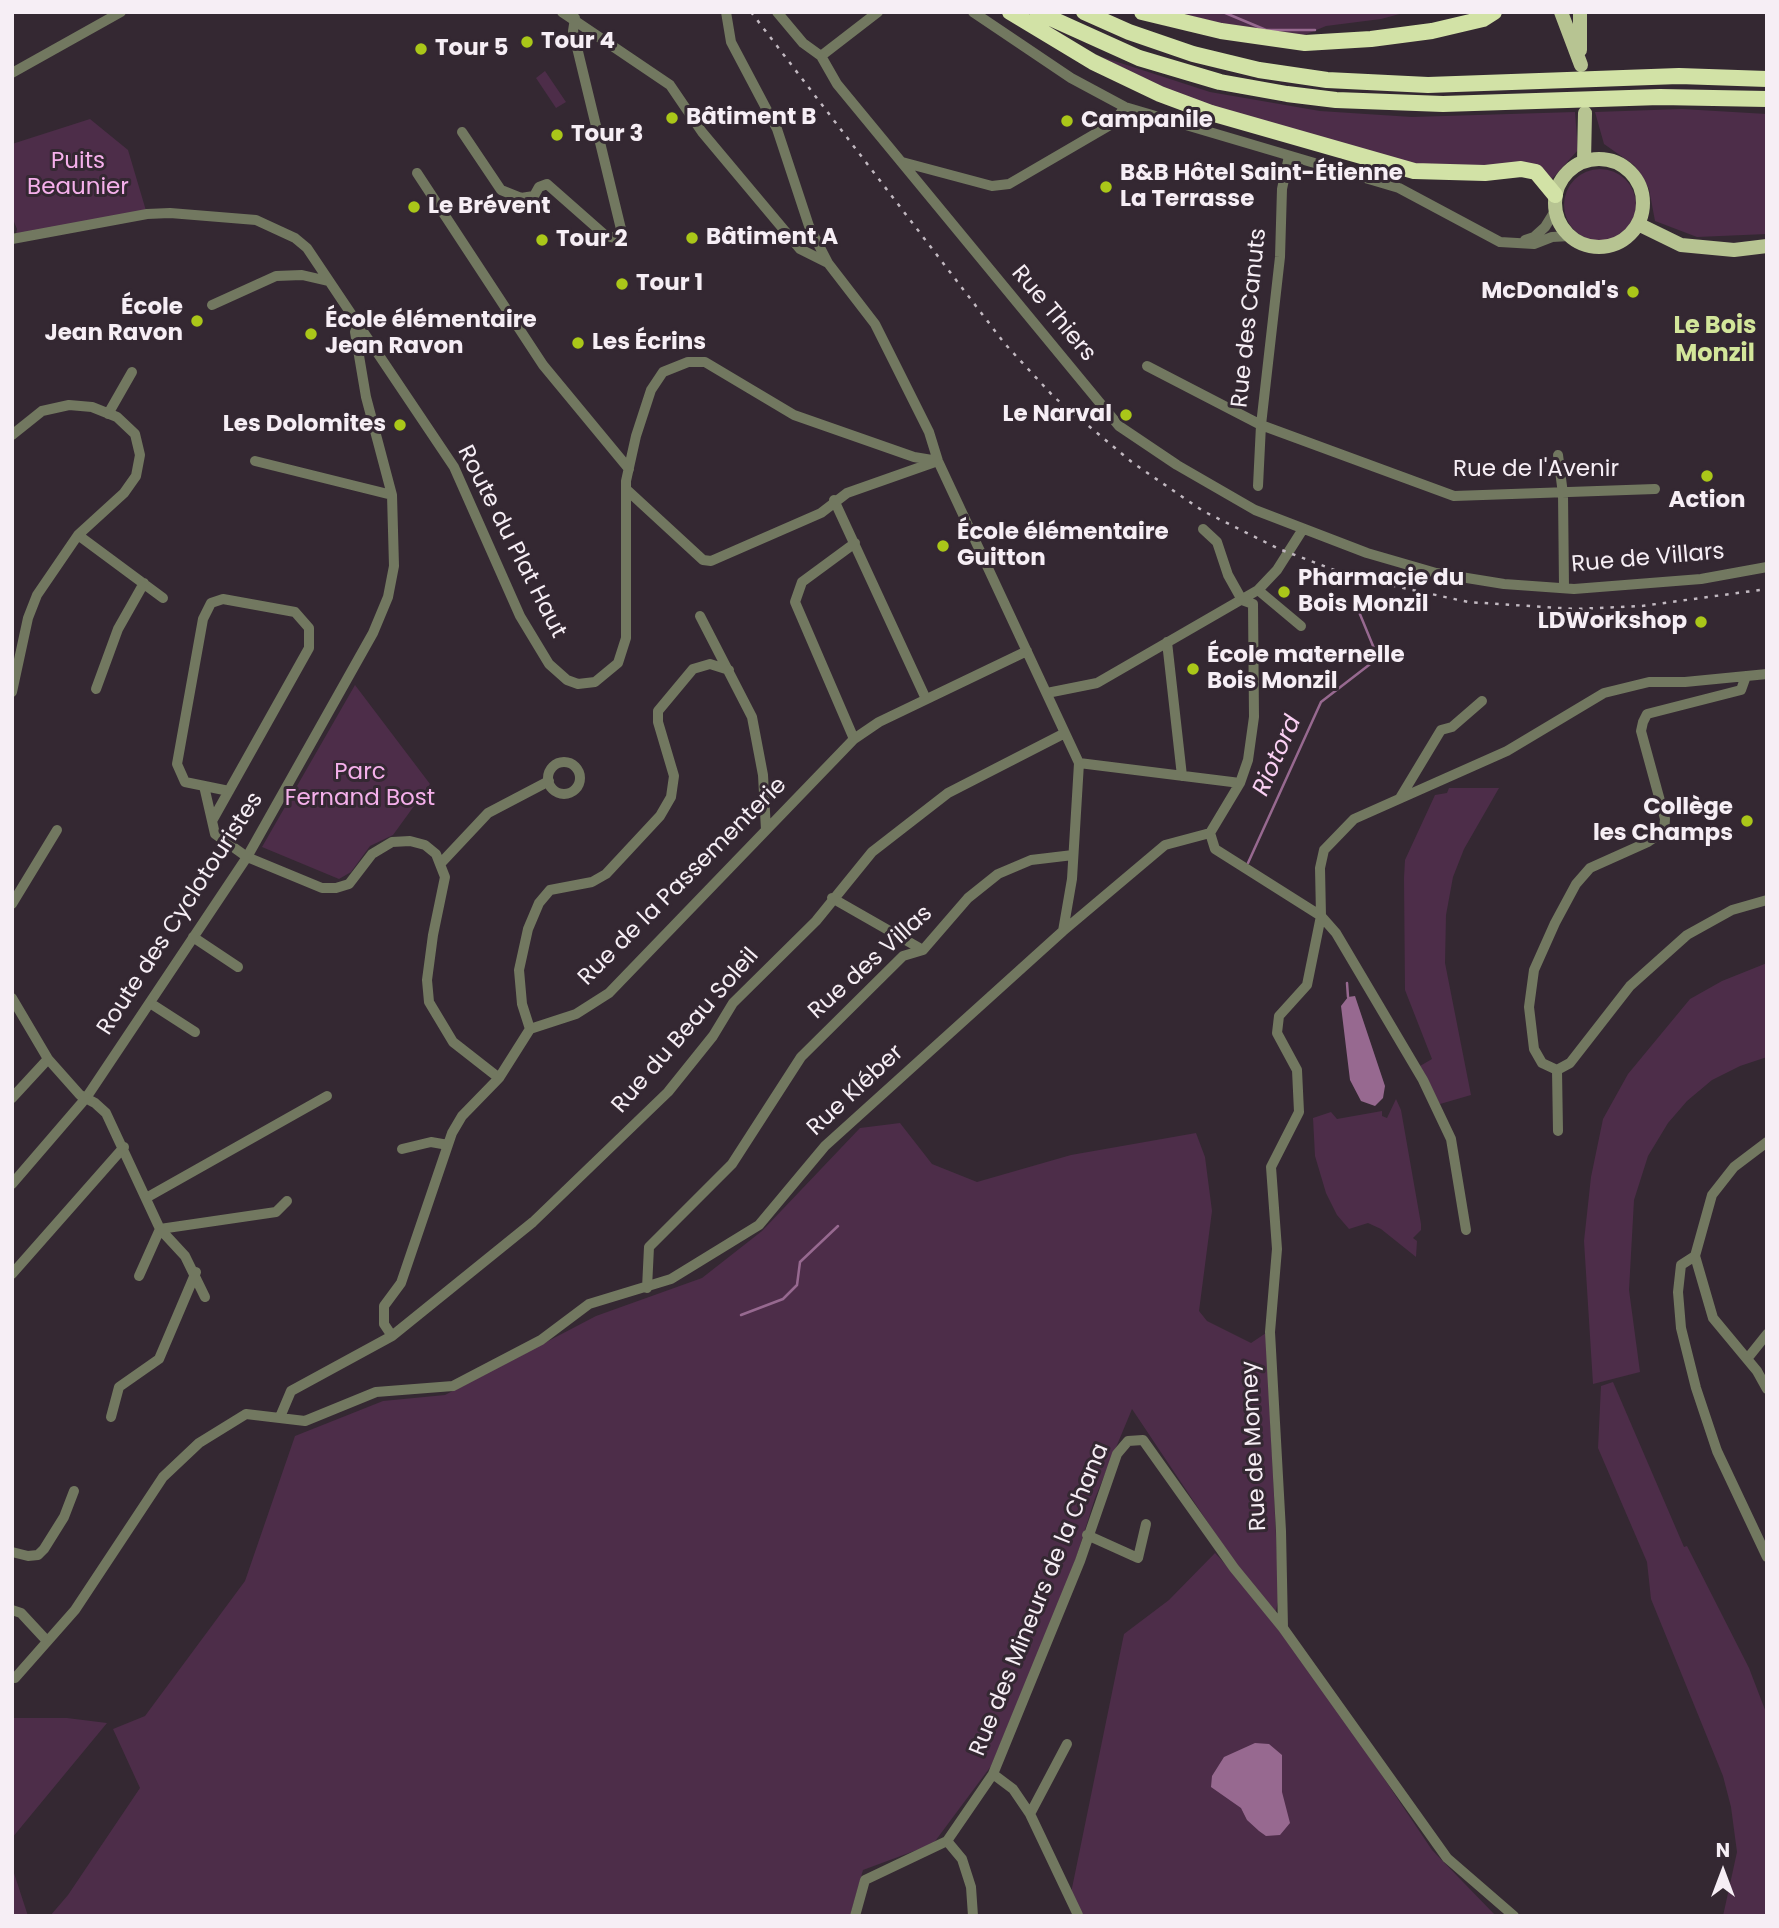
<!DOCTYPE html>
<html>
<head>
<meta charset="utf-8">
<style>
	body { margin:0 }
	#map { position:relative; width:1779px; height:1928px; overflow:hidden; background:#342832; font-family:Poppins,sans-serif }
	canvas { display:block }
	.frame { position:absolute; inset:0; border:14px solid #f6eef5; pointer-events:none }
	.north { position:absolute; left:1688px; top:1837px; width:70px; height:70px; -webkit-text-stroke:5px #342832; paint-order:stroke; rotate:0deg; font-size:19px; font-weight:700; line-height:28px; text-align:center; color:#f6eef5 }
	.north::after { content:''; display:block; margin:auto; width:24px; height:32px; background:#f6eef5; clip-path:polygon(50% 0,100% 100%,50% 72%,0 100%) }
</style>
</head>
<body>
<div id="map">
<canvas width="1779" height="1928"></canvas>
<div class="frame"></div>
<div class="north">N</div>
</div>
<script>
const c = document.querySelector('canvas').getContext('2d');
c.lineJoin = 'round';
function paint(path, color) { c.fillStyle = color; c.fill(path, 'evenodd'); }
const shape = rows => new Path2D(rows.map(r => 'M' + r).join(''));
function stroke(path, color, width, dash) { c.strokeStyle = color; c.lineWidth = width; c.lineCap = dash ? 'butt' : 'round'; c.setLineDash(dash || []); c.stroke(path); }
function write(font, color, halo, rows, align = 'center') {
  c.font = font + ' Poppins,sans-serif'; c.lineWidth = 6; c.setLineDash([]); c.textBaseline = 'middle'; c.strokeStyle = halo; c.fillStyle = color; for (const [text, x, y, turn = 0] of rows) {
    c.save(); c.translate(x, y); c.rotate((+turn || 0) * Math.PI / 180); c.textAlign = isNaN(turn) ? turn : align; if (halo) c.strokeText(text, 0, 0); c.fillText(text, 0, 0); c.restore();
  }
}
paint(shape([
	[1176,12,1407,12,1381,19,1326,26,1302,36,1239,28],
	[1099,56,1210,92,1320,111,1412,117,1575,112,1578,150,1551,180,1536,168,1425,167,1183,98],
	[545,71,566,102,556,108,536,78],
	[1682,109,1767,114,1767,234,1697,237,1655,221,1649,189,1642,176,1634,165,1604,144,1595,112],
	[90,119,128,150,147,214,15,238,17,229,12,217,12,144],
	'1564 205a36 36 0 1 1 72 0a36 36 0 1 1-72 0Z',
	[355,685,430,784,393,835,370,846,351,872,339,879,262,847],
	[1449,788,1499,788,1464,849,1453,877,1446,915,1445,963,1471,1095,1440,1104,1420,1066,1432,1059,1405,990,1404,878,1405,860,1435,795,1447,793],
	[1767,963,1767,1057,1740,1066,1712,1080,1687,1101,1668,1123,1648,1156,1634,1200,1629,1290,1640,1372,1593,1384,1584,1241,1591,1177,1603,1119,1628,1074,1690,999,1722,981],
	[1396,1099,1401,1110,1421,1224,1421,1230,1413,1238,1417,1241,1416,1257,1381,1229,1368,1223,1349,1229,1337,1215,1326,1193,1315,1156,1313,1118,1331,1112,1337,1119,1382,1111,1382,1116,1387,1118],
	[900,1123,932,1164,977,1182,1071,1155,1196,1133,1205,1157,1212,1211,1199,1311,1207,1321,1251,1343,1266,1333,1279,1598,1275,1614,1261,1602,1132,1409,1095,1498,1071,1574,991,1766,933,1844,863,1870,850,1916,50,1916,68,1895,140,1788,113,1729,145,1716,245,1581,295,1436,383,1401,445,1395,596,1316,702,1278,762,1231,860,1128],
	[1613,1382,1684,1547,1687,1546,1749,1668,1767,1715,1767,1916,1723,1916,1737,1852,1731,1807,1723,1776,1651,1599,1647,1562,1598,1448,1601,1386],
	[1215,1553,1283,1628,1432,1850,1496,1916,1081,1916,1071,1893,1124,1634,1169,1600],
	[12,1718,67,1718,107,1723,12,1838],
	[12,1867,28,1916,12,1916]
]), '#4d2d49');
paint(shape([
	[1355,996,1385,1086,1383,1098,1375,1106,1361,1101,1350,1080,1341,1006,1348,997],
	[1255,1743,1269,1744,1282,1755,1282,1792,1290,1823,1280,1835,1266,1836,1259,1831,1247,1820,1241,1808,1211,1787,1212,1776,1224,1757]
]), '#976990');
stroke(shape([
	[1223,12,1266,30,1315,30],
	[1248,863,1321,702,1378,658,1357,607],
	[1347,983,1348,997],
	[741,1315,783,1299,797,1285,800,1262,838,1226]
]), '#976990', 2.5);
stroke(shape([
	[562,12,670,85,702,132,800,249,828,263],
	[726,12,731,42,777,129,809,226,828,263,875,324,929,432,938,461,1079,763,1072,879,1063,931],
	[777,12,803,43,821,56,837,84,1119,426,1177,465,1255,510,1367,553,1436,573,1504,584,1574,589,1701,579,1767,567],
	[973,12,1071,78,1125,107,1399,188,1500,242,1534,244,1552,237,1570,236],
	[821,56,878,12],
	[12,73,121,12],
	[462,132,501,190,521,198,534,196,539,187,547,184,606,236,616,238,621,229,573,31,575,18],
	[902,162,992,186,1009,184,1112,124,1125,107],
	[417,173,543,365,629,469],
	[12,239,147,214,170,213,256,220,295,238,307,248,454,467,520,616,549,664,567,680,578,684,595,682,618,663,626,638,626,481,636,436,651,390,663,372,688,362,705,362,794,415,914,457,938,461],
	[1525,240,1534,237,1545,227,1555,211],
	[212,305,276,276,302,275,328,281],
	[1147,366,1261,425,1454,496,1655,489],
	[108,414,132,372],
	[12,435,42,411,69,405,92,407,117,417,135,434,140,455,136,476,124,493,78,535,37,595,28,618,12,692],
	[1558,455,1563,494,1564,587],
	[255,461,392,495],
	[1258,486,1261,425,1280,257,1282,189,1289,156],
	[627,490,703,560,711,561,821,513,847,493,935,462],
	[834,500,926,699],
	[1203,529,1217,542,1228,575,1242,600],
	[78,535,163,598],
	[1258,590,1277,570,1303,529],
	[700,616,752,717,763,775,766,830],
	[1167,642,1182,776],
	[1746,676,1741,690,1647,714,1643,722,1641,731,1665,819,1664,831,1648,842,1590,868,1576,884,1555,923,1534,970,1529,1007,1534,1049,1542,1063,1557,1070,1570,1063,1630,986,1687,935,1732,910,1767,900],
	[96,689,118,629,144,583],
	[1047,693,1097,683,1258,590,1301,626],
	[854,739,795,602,802,582,855,543],
	'548 778a16 16 0 1 1 32 0a16 16 0 1 1-32 0Z',
	[1079,763,1240,783],
	[204,786,215,834,247,857,322,888,336,888,349,884,372,854,392,842,410,841,425,845,436,854,445,877,433,935,427,980,429,1002,453,1042,499,1078,530,1029,576,1014,609,993,854,739,879,722,1027,651],
	[1400,798,1441,730,1452,727,1482,701],
	[212,821,309,648,309,628,295,612,223,599,211,603,203,619,177,764,185,782,229,791],
	[1210,833,1215,849,1321,916,1336,933,1423,1080,1451,1139,1466,1230],
	[441,863,488,813,549,781],
	[832,898,923,950],
	[12,904,57,830],
	[193,937,238,967],
	[12,998,48,1059,80,1095,95,1103,106,1113,160,1229,185,1256,205,1297],
	[150,1003,195,1032],
	[530,1029,522,1004,519,970,528,929,539,903,550,890,592,882,606,874,660,816,671,797,674,776,658,722,658,711,693,669,710,664,729,670],
	[1557,1070,1558,1131],
	[12,1098,48,1059],
	[1767,1142,1734,1167,1712,1195,1695,1256,1713,1318,1757,1371,1767,1389],
	[402,1149,431,1142,448,1145],
	[12,1184,86,1098,247,857,373,633,388,597,394,566,392,495,366,397,355,332,358,326],
	[146,1198,327,1096],
	[1695,1256,1681,1265,1678,1292,1681,1328,1696,1388,1717,1451,1767,1557],
	[12,1274,124,1147],
	[139,1276,160,1229,276,1212,287,1201],
	[647,1288,649,1247,732,1164,801,1057,903,956,923,950,968,898,998,874,1031,860,1073,855],
	[392,1336,384,1324,384,1306,401,1283,452,1133,462,1116,499,1078],
	[1747,1359,1767,1334],
	[111,1417,119,1387,159,1359,196,1272],
	[280,1417,291,1391,392,1336,533,1222,668,1092,713,1036,733,1003,816,921,872,852,948,793,1065,733],
	[1087,1535,1138,1558,1146,1524],
	[12,1552,28,1556,38,1555,44,1549,64,1517,74,1491],
	[12,1610,21,1613,47,1641],
	[15,1678,75,1610,163,1477,199,1443,246,1414,305,1421,376,1392,453,1386,541,1340,589,1304,671,1279,759,1225,825,1146,1063,931,1165,845,1210,833,1240,783,1248,760,1254,717,1253,604,1242,600],
	[993,1774,1013,1789,1030,1814,1078,1915],
	[1030,1814,1067,1744],
	[947,1841,962,1859,971,1887,973,1916],
	[855,1916,865,1880,947,1841,993,1774,1080,1561,1117,1454,1128,1441,1143,1440,1234,1568,1283,1628],
	[1514,1916,1447,1858,1283,1628,1281,1531,1270,1332,1277,1249,1271,1167,1299,1112,1297,1070,1277,1033,1279,1016,1307,985,1321,916,1320,868,1324,850,1354,819,1507,751,1604,693,1649,682,1685,682,1767,674]
]), '#727860', 10);
stroke(shape([
	[1561,12,1581,65],
	[1580,12,1580,50],
	'1555 203a44 44 0 1 1 88 0a44 44 0 1 1-88 0Z',
	[1584,161,1585,113],
	[1638,224,1681,245,1734,250,1767,246]
]), '#b7c492', 14);
stroke(shape([
	[1010,12,1093,62,1160,94,1211,113,1414,171,1485,173,1521,169,1536,172,1555,195],
	[1037,12,1139,58,1220,82,1287,94,1336,100,1443,104,1660,97,1767,99],
	[1084,12,1129,32,1193,54,1259,70,1327,80,1428,85,1679,76,1767,79],
	[1142,12,1221,31,1305,43,1371,39,1432,31,1483,19,1494,12]
]), '#d2e2a6', 16);
stroke(shape([
	[751,12,1005,344,1054,397,1133,463,1203,511,1279,549,1353,577,1468,602,1575,609,1642,606,1767,589]
]), '#c2b9c1', 2.5, [3.5, 7]);
for (const [x, y, r, color] of [
	[527,42,7,"#aac719"],
	[421,49,7,"#aac719"],
	[672,118,7,"#aac719"],
	[1067,121,7,"#aac719"],
	[557,135,7,"#aac719"],
	[1106,187,7,"#aac719"],
	[414,207,7,"#aac719"],
	[692,238,7,"#aac719"],
	[542,240,7,"#aac719"],
	[622,284,7,"#aac719"],
	[1633,292,7,"#aac719"],
	[197,321,7,"#aac719"],
	[311,334,7,"#aac719"],
	[578,343,7,"#aac719"],
	[1126,415,7,"#aac719"],
	[400,425,7,"#aac719"],
	[1707,476,7,"#aac719"],
	[943,546,7,"#aac719"],
	[1284,592,7,"#aac719"],
	[1701,622,7,"#aac719"],
	[1193,669,7,"#aac719"],
	[1747,821,7,"#aac719"]
]) { const dot = new Path2D(); dot.arc(x, y, r, 0, 2 * Math.PI); c.fillStyle = color; c.fill(dot); stroke(dot, '#342832', 2.5); }
write('bold 23px', '#f6eef5', '#342832', [
	["Tour 4",541,42],
	["Tour 5",435,49],
	["Bâtiment B",686,118],
	["Campanile",1081,121],
	["Tour 3",571,135],
	["B&B Hôtel Saint-Étienne",1120,174],
	["La Terrasse",1120,200],
	["Le Brévent",428,207],
	["Bâtiment A",706,238],
	["Tour 2",556,240],
	["Tour 1",636,284],
	["McDonald's",1619,292,"right"],
	["École",183,308,"right"],
	["Jean Ravon",183,334,"right"],
	["École élémentaire",325,321],
	["Jean Ravon",325,347],
	["Les Écrins",592,343],
	["Le Narval",1112,415,"right"],
	["Les Dolomites",386,425,"right"],
	["Action",1707,501,"center"],
	["École élémentaire",957,533],
	["Guitton",957,559],
	["Pharmacie du",1298,579],
	["Bois Monzil",1298,605],
	["LDWorkshop",1687,622,"right"],
	["École maternelle",1207,656],
	["Bois Monzil",1207,682],
	["Collège",1733,808,"right"],
	["les Champs",1733,834,"right"]
], 'left');
write('23px', '#f5b0eb', '#342832', [
	["Puits",78,162],
	["Beaunier",78,188],
	["Parc",360,773],
	["Fernand Bost",360,799]
]);
write('23px', '#f6eef5', '#342832', [
	["Rue Thiers",1053,314,50],
	["Rue des Canuts",1250,318,-84],
	["Rue de l'Avenir",1536,470],
	["Route du Plat Haut",511,542,63],
	["Rue de Villars",1648,559,-5],
	["Rue de la Passementerie",683,882,-45],
	["Route des Cyclotouristes",181,914,-57],
	["Rue des Villas",871,963,-42],
	["Rue du Beau Soleil",686,1031,-49],
	["Rue Kléber",856,1091,-43],
	["Rue de Momey",1255,1446,-93],
	["Rue des Mineurs de la Chana",1040,1600,-68]
]);
write('bold 24px', '#d3e69a', '#342832', [
	["Le Bois",1715,327],
	["Monzil",1715,355]
]);
write('italic 24px', '#fad0f3', '#342832', [
	["Riotord",1278,756,-66]
]);
</script>
</body>
</html>
